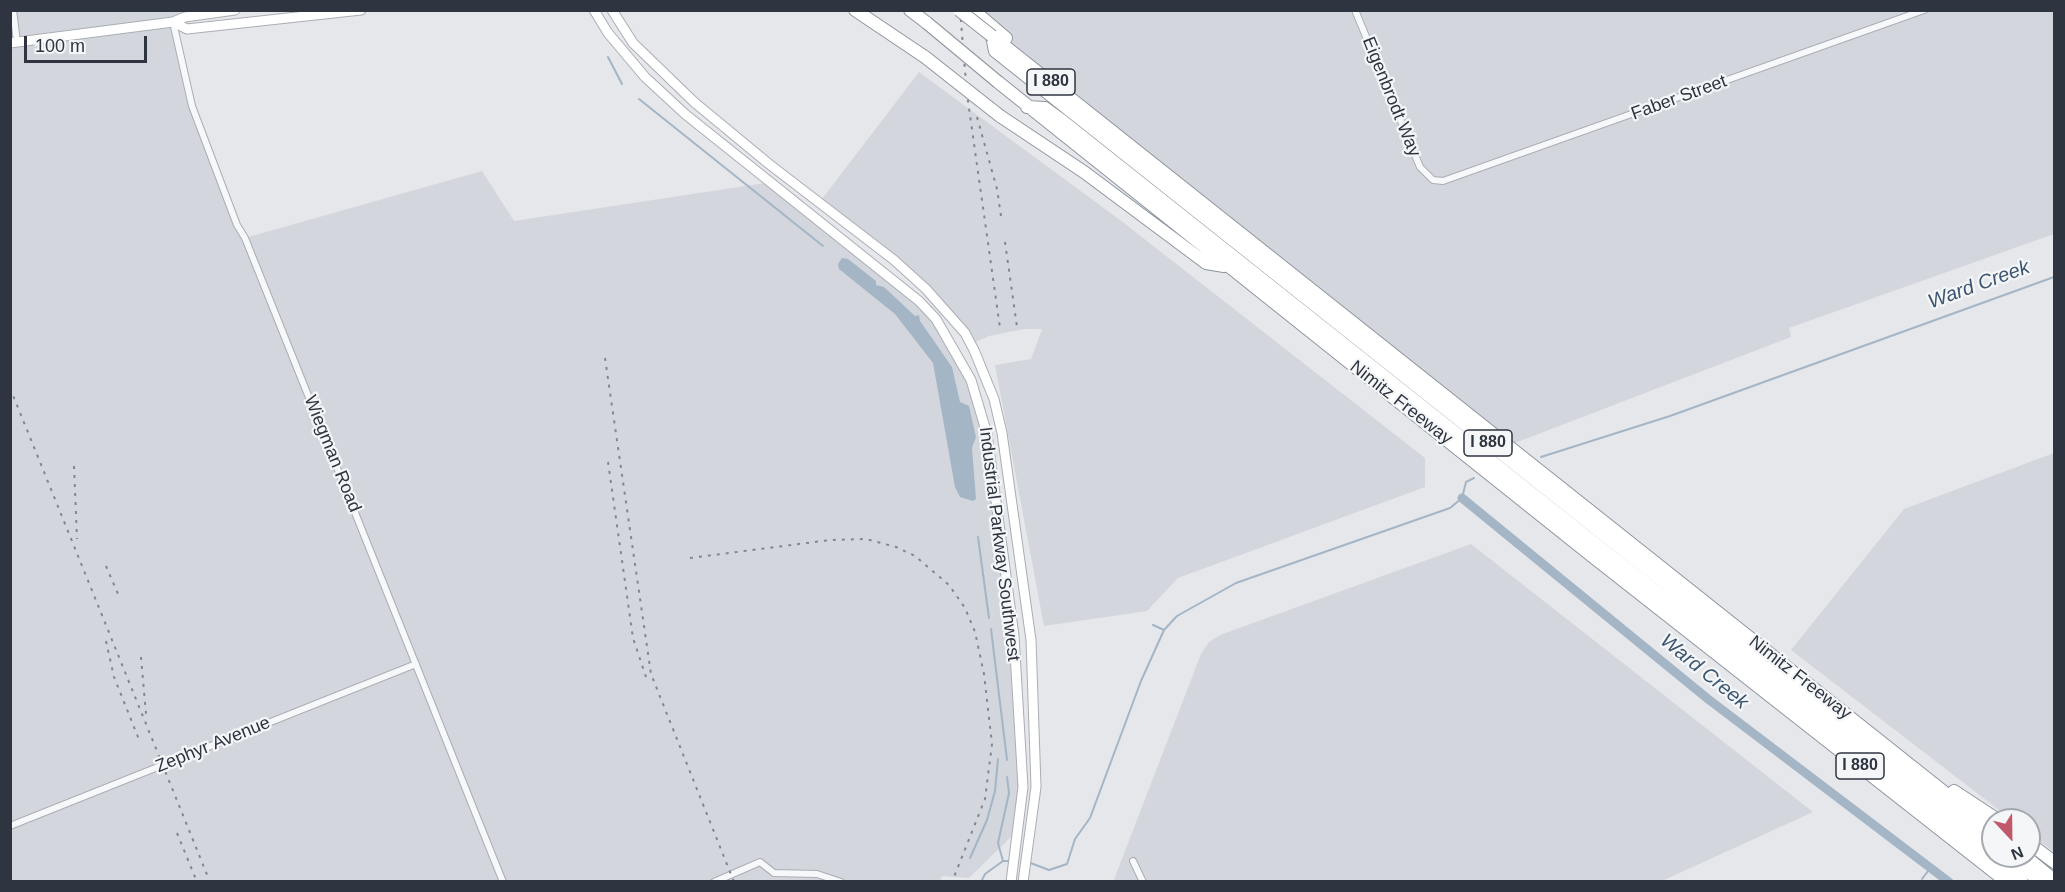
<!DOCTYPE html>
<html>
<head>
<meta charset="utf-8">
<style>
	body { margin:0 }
	#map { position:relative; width:2065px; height:892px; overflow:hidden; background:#e5e7eb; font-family:Helvetica,sans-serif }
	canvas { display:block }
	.frame { position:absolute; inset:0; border:12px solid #2e3541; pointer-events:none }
	.north { position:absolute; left:1981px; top:808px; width:60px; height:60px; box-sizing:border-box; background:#f4f6f8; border:2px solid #a5a9af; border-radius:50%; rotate:158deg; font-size:16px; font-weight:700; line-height:24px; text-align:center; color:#2e3541 }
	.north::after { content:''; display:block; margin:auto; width:21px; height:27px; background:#c0596b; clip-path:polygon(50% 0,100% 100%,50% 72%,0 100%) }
	.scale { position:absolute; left:24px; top:36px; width:123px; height:27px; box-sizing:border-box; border:3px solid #2e3541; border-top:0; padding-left:8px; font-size:18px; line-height:21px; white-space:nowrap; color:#2e3541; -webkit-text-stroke:4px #f4f6f8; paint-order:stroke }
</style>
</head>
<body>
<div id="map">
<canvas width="2065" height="892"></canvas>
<div class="frame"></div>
<div class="north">N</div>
<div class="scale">100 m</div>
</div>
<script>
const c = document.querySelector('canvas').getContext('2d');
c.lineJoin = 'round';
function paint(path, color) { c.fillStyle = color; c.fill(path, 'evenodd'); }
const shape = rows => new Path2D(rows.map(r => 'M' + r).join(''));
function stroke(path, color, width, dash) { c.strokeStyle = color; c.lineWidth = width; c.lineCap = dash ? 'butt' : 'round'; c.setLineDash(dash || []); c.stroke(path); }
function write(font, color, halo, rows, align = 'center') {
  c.font = font + ' Helvetica,sans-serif'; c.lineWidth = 4.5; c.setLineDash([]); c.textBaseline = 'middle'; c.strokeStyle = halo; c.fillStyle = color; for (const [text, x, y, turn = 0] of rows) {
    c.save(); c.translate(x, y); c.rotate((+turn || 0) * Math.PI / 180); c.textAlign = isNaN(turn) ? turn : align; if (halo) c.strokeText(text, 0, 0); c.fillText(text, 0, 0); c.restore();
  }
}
paint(shape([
	[10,11,235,11,173,22,186,87,245,238,482,171,514,221,772,182,919,301,963,364,987,434,1014,636,1020,828,969,878,942,876,940,881,11,881],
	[965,11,2054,11,2054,234,1789,328,1791,337,1507,446],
	[919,72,1120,220,1425,458,1425,487,1178,578,1147,611,1044,626,995,365,1031,359,1042,329,1024,329,989,336,971,344,944,307,819,203],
	[2054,453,2054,852,2029,833,2029,820,2012,820,1791,650,1904,509],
	[1471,544,1813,812,1662,881,1113,882,1201,654,1209,642,1220,635]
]), '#d3d6dc');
paint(shape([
	[842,258,848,259,876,281,876,285,884,287,915,316,919,315,920,321,952,367,960,402,969,406,976,437,972,448,976,499,973,501,960,497,955,487,933,363,895,314,839,269,838,264]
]), '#a4b5c6');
stroke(shape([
	[608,57,622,84],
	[639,99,823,246],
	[1541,457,1670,416,2054,277],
	[978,537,989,618],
	[1153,625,1164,630],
	[991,629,1007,760],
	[970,858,987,820,995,791,998,759],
	[1003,861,998,843,1009,793,1007,777],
	[1028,862,1049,870,1067,864,1075,839,1090,818,1141,681,1164,630,1177,616,1236,583,1450,508,1462,498,1466,482,1474,478],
	[1922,879,1931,867],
	[981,882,985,874,1003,861,1010,861]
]), '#a4b5c6', 2);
stroke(shape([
	[1462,498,1708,699,1949,882]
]), '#a4b5c6', 9);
const street = shape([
	[13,10,17,42],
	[1355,10,1420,167,1433,180,1443,181,1924,10],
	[173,22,192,106,237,225,245,238,503,882],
	[10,826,416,664],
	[1133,861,1143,882],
	[714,882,760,862,774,873,817,874,841,882]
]);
const secondary = shape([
	[594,10,608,33,645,77,685,114,919,301,936,319,971,380,987,434,1014,636,1023,787,1011,882],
	[612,10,633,43,694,102,769,164,894,260,926,289,965,333,974,350,994,399,1002,433,1031,640,1036,787,1023,882],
	[173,22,187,29,361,10],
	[10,43,173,22,185,17,235,10]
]);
const highway = shape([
	[855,10,925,57],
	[910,10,927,23],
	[973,10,1006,38],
	[992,36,995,51,1993,844],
	[992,36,1993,831],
	[998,82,1592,556,2007,882],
	[1027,107,1045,108,1060,119,2022,882],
	[1000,116,1084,172,1206,263,1224,266],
	[1954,791,1998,820],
	[2029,843,2054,862],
	[2009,856,2041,882],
	[2025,856,2054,880]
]);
stroke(street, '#aaaeb5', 8);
stroke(secondary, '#aaaeb5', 11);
stroke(highway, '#8e95a0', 14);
stroke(street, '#f7f8f9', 6);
stroke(secondary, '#fff', 9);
stroke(highway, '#fff', 12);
stroke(shape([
	[960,10,967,94,1000,328],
	[977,117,997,189,1001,216],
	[1005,242,1017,327],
	[605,358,651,674,734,882],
	[10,388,210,882],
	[608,462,633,638,646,677],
	[74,466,77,539],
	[690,558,830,540,866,539,896,547,915,556,949,585,965,608,975,632,984,674,992,744,985,799,952,882],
	[106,566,118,594],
	[106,641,114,677,140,742],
	[141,657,146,714],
	[177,833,197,882]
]), '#808793', 2, [3, 6]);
const highwayBridge = shape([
	[959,10,992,36],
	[927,23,998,82],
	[925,57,1000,116]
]);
stroke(highwayBridge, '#8e95a0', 14, []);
stroke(highwayBridge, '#fff', 12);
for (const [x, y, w] of [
	[1051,82,48],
	[1488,443,48],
	[1860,766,48]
]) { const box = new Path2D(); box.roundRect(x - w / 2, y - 13, w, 26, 4.5); c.fillStyle = '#f4f6f8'; c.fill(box); stroke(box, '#2e3541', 1.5); }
write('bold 16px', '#2e3541', null, [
	["I 880",1051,82],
	["I 880",1488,443],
	["I 880",1860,766]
]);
write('18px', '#2e3541', '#f4f6f8', [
	["Eigenbrodt Way",1391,97,68],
	["Faber Street",1679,98,-20],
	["Nimitz Freeway",1401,403,38],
	["Wiegman Road",332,454,68],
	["Industrial Parkway Southwest",999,544,83],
	["Nimitz Freeway",1800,678,38],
	["Zephyr Avenue",213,745,-22]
]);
write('italic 20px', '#3c5571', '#f4f6f8', [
	["Ward Creek",1979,285,-20],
	["Ward Creek",1704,672,39]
]);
</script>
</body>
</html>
